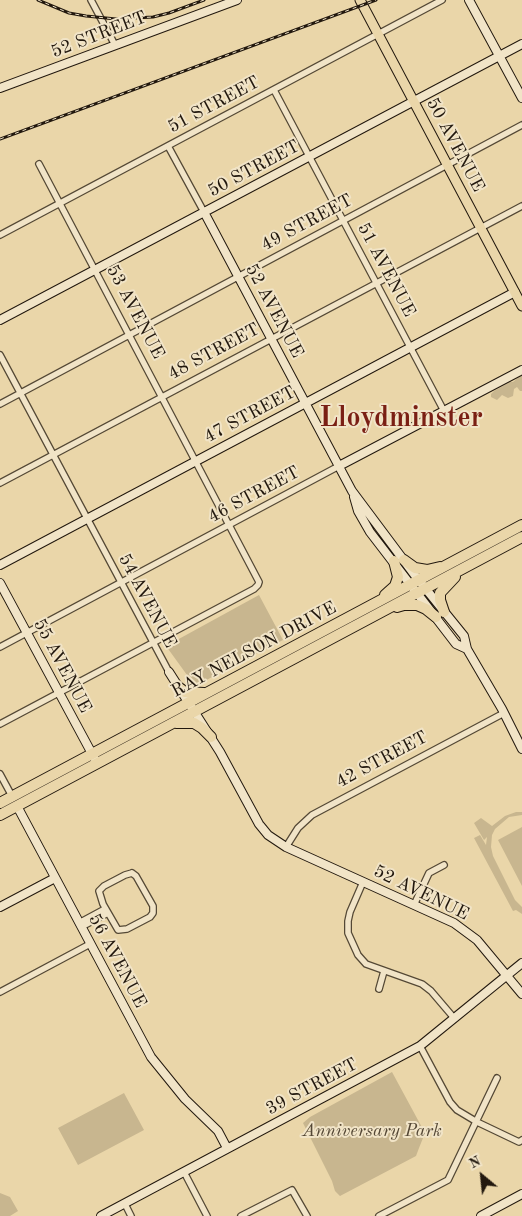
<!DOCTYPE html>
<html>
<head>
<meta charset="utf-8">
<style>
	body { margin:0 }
	#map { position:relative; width:522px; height:1216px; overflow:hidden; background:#ead6a9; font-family:"Old Standard TT",serif }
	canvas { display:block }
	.north { position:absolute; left:457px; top:1151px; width:50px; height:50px; -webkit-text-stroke:4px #f1e4c7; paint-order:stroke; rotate:332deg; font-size:14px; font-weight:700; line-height:20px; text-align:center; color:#22180e }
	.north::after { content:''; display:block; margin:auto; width:18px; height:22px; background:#22180e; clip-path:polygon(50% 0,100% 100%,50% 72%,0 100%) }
</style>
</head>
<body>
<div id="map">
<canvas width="522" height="1216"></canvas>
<div class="north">N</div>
</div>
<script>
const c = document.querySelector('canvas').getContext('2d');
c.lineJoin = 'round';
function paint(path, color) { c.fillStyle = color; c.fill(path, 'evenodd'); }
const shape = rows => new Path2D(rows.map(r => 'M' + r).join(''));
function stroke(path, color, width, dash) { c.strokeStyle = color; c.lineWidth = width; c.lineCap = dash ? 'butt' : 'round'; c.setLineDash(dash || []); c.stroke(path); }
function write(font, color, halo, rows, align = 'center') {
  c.font = font + ' "Old Standard TT",serif'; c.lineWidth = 4; c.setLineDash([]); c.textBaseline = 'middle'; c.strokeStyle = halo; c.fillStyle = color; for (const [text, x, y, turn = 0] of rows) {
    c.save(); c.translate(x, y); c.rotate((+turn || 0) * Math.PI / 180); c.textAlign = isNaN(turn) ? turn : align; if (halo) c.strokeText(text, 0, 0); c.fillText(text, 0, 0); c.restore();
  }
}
paint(shape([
	[520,376,522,376,522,391,520,391,517,387,514,389,513,396,508,398,502,395,497,400,491,397,491,394,494,391,510,382,513,382],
	[259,595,283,640,195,686,166,646],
	[516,812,522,812,522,815,509,817,495,829,492,835,491,847,493,856,515,900,522,907,522,914,516,910,513,911,474,838,480,835,486,845,487,837,484,840,474,823,481,818,492,826,505,816],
	[522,827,522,886,498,840],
	[392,1072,425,1133,419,1148,416,1156,340,1196,335,1191,332,1181,303,1123,310,1117],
	[124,1093,144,1130,78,1165,58,1128],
	[0,1193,10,1197,18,1211,10,1216,0,1216]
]), '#c8b68f');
const street = shape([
	[91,0,115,45],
	[274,90,444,411],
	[168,146,204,212],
	[0,235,442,0],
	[0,355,169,672],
	[0,404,522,125],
	[0,483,522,206],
	[0,647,339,466],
	[0,724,254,589,258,585,259,582,39,164],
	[0,774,13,798],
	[286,847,298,828,312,815,504,713],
	[132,873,136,876,153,906,153,913,150,917,127,929,118,930,103,904,99,891,104,886,125,875,132,873],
	[363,882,350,912,348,921,348,933,358,955,366,964,422,984,431,991,454,1018],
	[414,905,429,873,444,865],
	[79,923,105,909],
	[81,927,108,913],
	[379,989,384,971],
	[0,992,90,944],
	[420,1046,450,1102,457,1110,477,1122,519,1142,522,1140],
	[184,1172,207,1216],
	[125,1204,131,1216],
	[241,1216,292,1190,307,1216],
	[379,1216,448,1180,497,1078]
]);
const secondary = shape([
	[469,0,522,98],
	[0,88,237,0],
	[204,212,352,491,417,578,464,636,467,649,502,709,522,749],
	[0,320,522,44],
	[339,466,522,370],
	[354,497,358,511,370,532,456,644,467,649],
	[0,565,515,292],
	[0,583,97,763],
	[169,672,220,752,259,824,268,835,286,847,454,923,477,940,522,994],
	[17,806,151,1057,185,1099,218,1131,227,1148],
	[0,907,55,878],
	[101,1216,420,1046,522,963],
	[481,1216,522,1194]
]);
const primary = shape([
	[360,0,522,306]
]);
const highway = shape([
	[404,560,415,568,427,570,440,567],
	[385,595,395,586,398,577,394,561],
	[397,607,404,605,417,605,426,609,436,617],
	[444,612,440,600,440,593,455,577],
	[178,687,185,692,204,693],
	[176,723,194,723,202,728,211,737],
	[0,803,522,525],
	[0,815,522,537]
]);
stroke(street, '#544835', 8);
stroke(secondary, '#22180e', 10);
stroke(primary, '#22180e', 11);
stroke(highway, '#22180e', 12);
stroke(street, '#f1e4c7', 5.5);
stroke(secondary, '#f1e4c7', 8);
stroke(primary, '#ead6a9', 9);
stroke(highway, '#ead6a9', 10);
const rail = shape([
	[38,0,69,13,86,16,116,19,153,17,169,13,204,0],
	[0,139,376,0]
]);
stroke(rail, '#22180e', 3);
stroke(rail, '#f1e4c7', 1, [4]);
write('18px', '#22180e', '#f1e4c7', [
	["52 STREET",99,35,-21],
	["51 STREET",214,105,-28],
	["50 AVENUE",455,145,62],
	["50 STREET",254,169,-28],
	["49 STREET",307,223,-28],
	["51 AVENUE",386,270,62],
	["52 AVENUE",274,311,62],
	["53 AVENUE",135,312,62],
	["48 STREET",214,352,-28],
	["47 STREET",250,415,-28],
	["46 STREET",254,495,-28],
	["54 AVENUE",147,601,62],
	["RAY NELSON DRIVE",254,650,-28],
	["55 AVENUE",62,666,62],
	["42 STREET",382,760,-28],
	["52 AVENUE",421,893,26],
	["56 AVENUE",117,961,62],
	["39 STREET",312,1087,-28]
]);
write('italic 18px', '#544735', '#f1e4c7', [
	["Anniversary Park",372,1131]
]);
write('bold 28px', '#7a1f14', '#f1e4c7', [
	["Lloydminster",401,419]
]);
</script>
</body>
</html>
